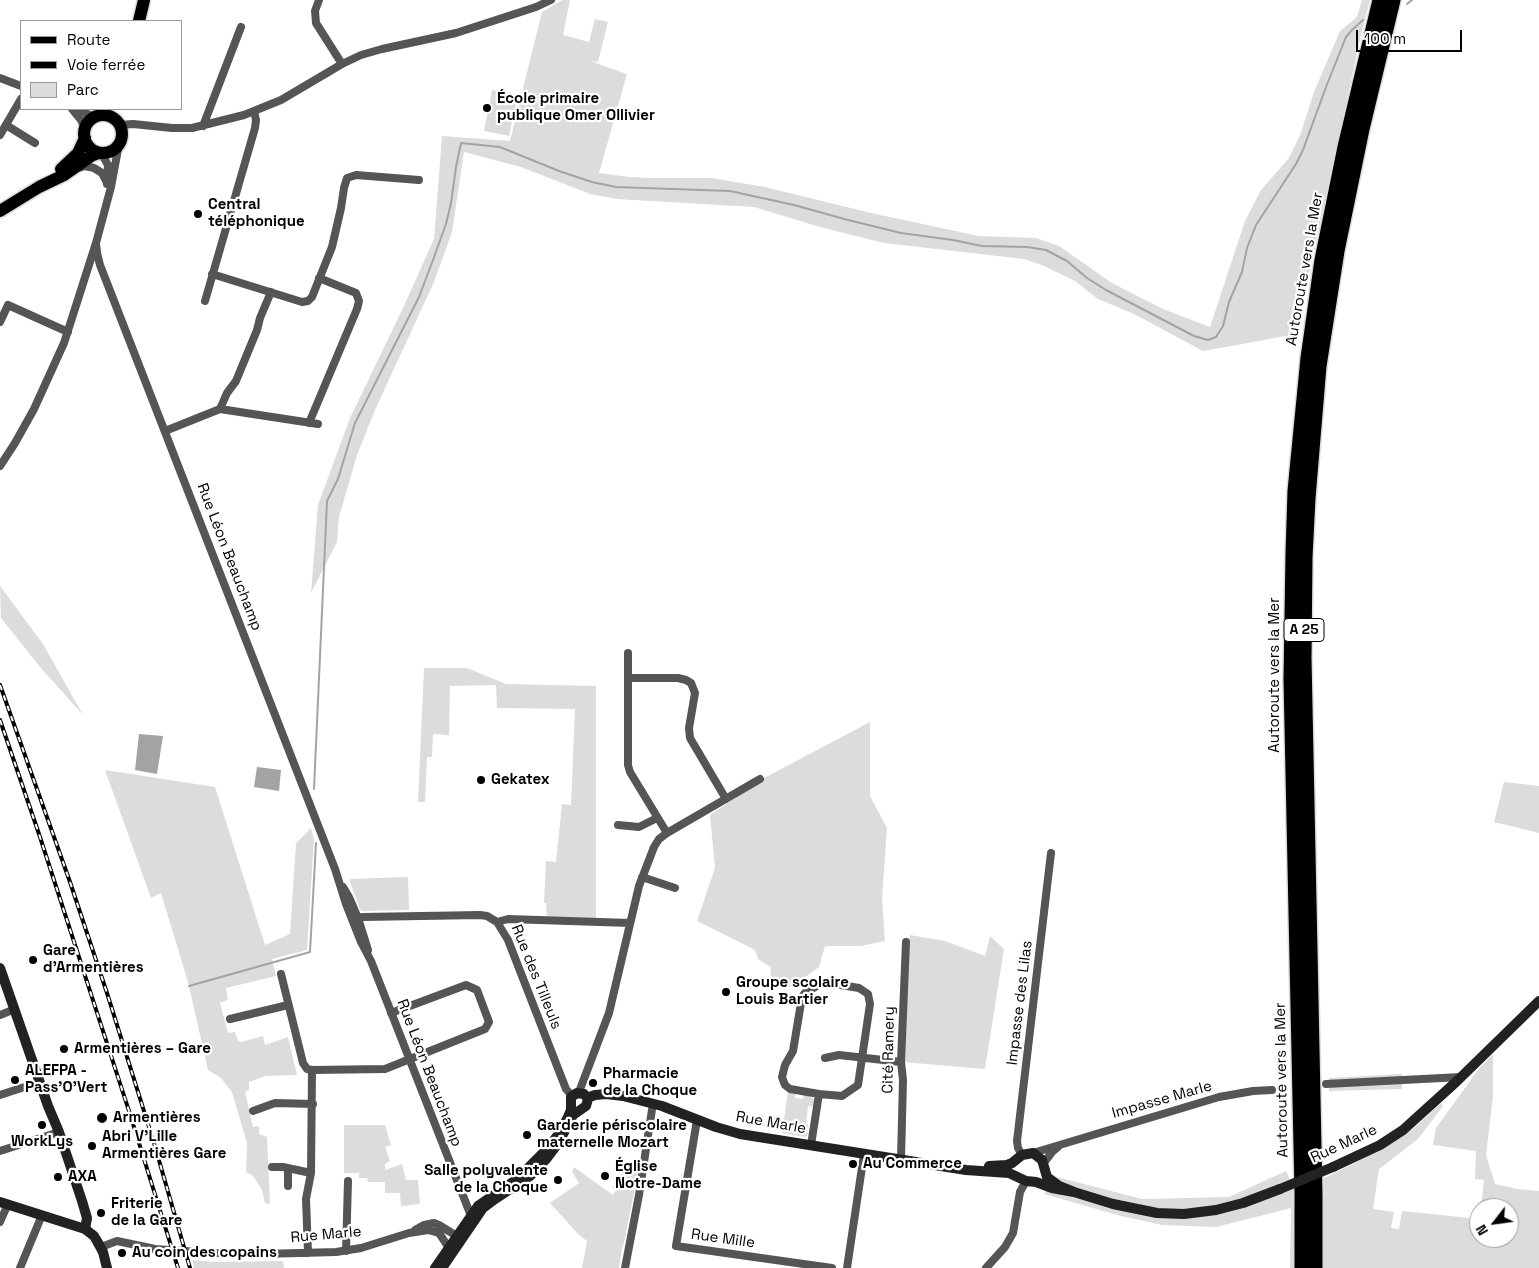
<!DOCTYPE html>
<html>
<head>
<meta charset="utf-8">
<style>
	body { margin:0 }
	#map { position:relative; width:1539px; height:1268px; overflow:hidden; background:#fff; font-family:"Space Grotesk",sans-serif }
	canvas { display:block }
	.legend { position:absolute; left:20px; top:20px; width:162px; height:90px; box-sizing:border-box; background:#fff; border:1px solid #999; margin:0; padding:6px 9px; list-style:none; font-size:15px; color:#000 }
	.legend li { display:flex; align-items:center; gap:10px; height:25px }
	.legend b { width:25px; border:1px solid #999 }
	.north { position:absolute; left:1469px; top:1198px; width:50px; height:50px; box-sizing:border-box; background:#fff; border:1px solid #999; border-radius:50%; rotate:240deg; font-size:14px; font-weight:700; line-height:20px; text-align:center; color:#000 }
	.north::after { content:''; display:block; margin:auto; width:18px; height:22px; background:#000; clip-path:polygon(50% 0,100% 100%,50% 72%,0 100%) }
	.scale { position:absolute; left:1356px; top:30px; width:106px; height:22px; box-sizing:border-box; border:2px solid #000; border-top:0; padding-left:6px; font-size:15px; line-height:18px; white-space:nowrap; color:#000; -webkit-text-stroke:4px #fff; paint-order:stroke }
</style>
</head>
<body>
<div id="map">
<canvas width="1539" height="1268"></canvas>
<ul class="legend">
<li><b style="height:6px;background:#000"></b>Route</li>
<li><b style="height:6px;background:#000"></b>Voie ferrée</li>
<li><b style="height:14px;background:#dcdcdc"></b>Parc</li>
</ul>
<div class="north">N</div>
<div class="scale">100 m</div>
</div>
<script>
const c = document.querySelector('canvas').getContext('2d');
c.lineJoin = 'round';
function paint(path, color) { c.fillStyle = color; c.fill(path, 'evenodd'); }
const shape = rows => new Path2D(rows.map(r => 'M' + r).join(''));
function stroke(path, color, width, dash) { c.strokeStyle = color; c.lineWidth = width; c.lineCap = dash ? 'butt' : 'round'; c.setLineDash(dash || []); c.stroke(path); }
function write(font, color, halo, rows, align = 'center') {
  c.font = font + ' "Space Grotesk",sans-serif'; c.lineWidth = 4.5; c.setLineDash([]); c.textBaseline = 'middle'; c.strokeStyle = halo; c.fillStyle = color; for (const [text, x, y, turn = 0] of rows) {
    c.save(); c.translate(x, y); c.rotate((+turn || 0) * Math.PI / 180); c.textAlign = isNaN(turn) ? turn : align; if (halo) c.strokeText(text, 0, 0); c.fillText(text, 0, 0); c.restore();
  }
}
paint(shape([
	[562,0,570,0,563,35,589,42,595,19,608,22,598,62,590,61,627,74,599,173,629,177,650,178,711,178,765,187,871,213,979,236,1036,238,1059,246,1112,283,1163,309,1210,327,1245,221,1261,190,1289,158,1301,133,1314,92,1340,31,1357,17,1362,0,1370,0,1361,35,1296,334,1237,345,1203,351,1134,314,1098,299,1075,281,1042,265,1024,259,884,243,820,227,754,207,617,199,590,194,521,167,464,152,452,232,434,282,375,410,357,455,339,517,337,542,311,593,318,505,350,418,403,308,434,239,442,136,510,141,542,12],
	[492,90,518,95,509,136,484,131],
	[0,586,43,644,83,715,40,667,1,618],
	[424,668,467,668,506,684,596,686,596,919,547,918,546,903,544,903,546,861,556,862,562,804,571,805,575,709,497,708,496,685,450,686,449,735,433,734,432,757,427,757,425,802,418,802],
	[870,722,870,796,887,828,882,899,885,941,861,946,825,946,819,967,792,987,770,986,771,967,758,959,755,950,697,921,715,868,710,815,766,777],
	[105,770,215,787,265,945,290,934,296,843,311,828,314,839,307,950,272,959,276,976,226,988,228,1000,220,1003,228,1033,235,1032,238,1041,241,1042,263,1036,265,1045,288,1037,297,1075,265,1076,249,1082,249,1090,245,1092,253,1127,259,1126,259,1134,267,1137,270,1204,265,1203,262,1190,253,1176,246,1172,247,1143,232,1092,221,1078,208,1070,188,982,161,893,151,898],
	[1504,782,1539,786,1539,833,1494,822],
	[408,877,409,910,363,911,360,910,349,879],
	[910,935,945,941,985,956,990,936,1004,949,985,1069,903,1062,907,954],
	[1493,1054,1493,1096,1486,1155,1495,1184,1518,1189,1539,1191,1539,1268,1321,1268,1322,1179,1357,1162,1412,1130,1441,1103,1443,1106,1418,1139,1379,1169,1373,1209,1394,1212,1391,1228,1399,1229,1402,1211,1479,1219,1479,1238,1509,1238,1509,1208,1481,1208,1484,1180,1475,1179,1476,1151,1433,1145,1436,1128,1478,1070],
	[1402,1074,1402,1089,1329,1091,1329,1078],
	[788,1092,795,1093,795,1098,803,1099,804,1093,814,1099,814,1107,808,1106,806,1124,808,1124,807,1136,805,1137,782,1133],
	[344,1125,385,1125,391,1145,385,1147,390,1161,385,1164,385,1170,402,1164,406,1180,418,1180,420,1204,401,1206,400,1193,385,1193,385,1182,368,1182,367,1178,359,1178,359,1173,344,1173],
	[630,1162,639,1168,624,1243,622,1248,619,1268,582,1268,587,1241,578,1234,550,1203,579,1183,572,1172,574,1167,613,1195,616,1190,612,1188],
	[1286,1171,1294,1189,1294,1268,1290,1268,1291,1208,1216,1227,1162,1225,1121,1216,1044,1194,1053,1176,1142,1199,1229,1197],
	[192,1260,216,1262,283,1261,284,1268,194,1268]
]), '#dcdcdc');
paint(shape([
	[139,734,163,736,157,774,135,770],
	[257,767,281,770,279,791,254,787]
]), '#a3a3a3');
stroke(shape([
	[1407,4,1412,0],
	[314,789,327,501,338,479,355,423,419,297,433,260,446,224,451,203,456,167,461,143,500,147,559,171,592,182,616,187,730,191,794,205,848,220,901,233,953,240,982,246,1027,247,1046,250,1067,261,1087,278,1106,290,1194,336,1208,340,1216,337,1223,326,1229,302,1242,272,1247,248,1256,225,1296,164,1303,150,1326,87,1346,37,1352,30,1363,20],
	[189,986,310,952,316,843]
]), '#a3a3a3', 2);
const primary = shape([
	[139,21,144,0],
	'84 134a19 19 0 1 1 38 0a19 19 0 1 1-38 0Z',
	[61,169,78,153,85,138],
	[0,211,39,187,64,175,91,156,99,153]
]);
const highway = shape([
	[1302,1268,1302,1192,1291,679,1293,554,1295,491,1308,358,1322,260,1345,147,1380,0],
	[1315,1268,1315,1196,1304,658,1305,557,1308,498,1319,366,1337,251,1362,129,1393,0]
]);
stroke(primary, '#dbdbdb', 15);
stroke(highway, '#dbdbdb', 18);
stroke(shape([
	[319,0,315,11,316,23,342,64],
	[0,78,21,86],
	[72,109,81,120,85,129],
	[79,109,89,115,97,116],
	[6,125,35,143],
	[120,125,133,124,172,128,192,128,244,115,281,100,342,64,361,55,382,49,456,33,536,7,551,0],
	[203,126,241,27],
	[0,135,21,99],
	[101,153,108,165,107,184],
	[77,168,85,166,94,168,102,173,107,183],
	[96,243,97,253,100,265,335,869,346,904,361,942,371,961,473,1221],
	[212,274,302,302,308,301,312,297,332,247,341,208,344,188,347,178,356,175,419,180],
	[205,301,255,128,256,120,254,111],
	[0,322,8,305,68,332],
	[220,409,227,393,236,381,257,330,260,318,271,292],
	[309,423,357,309,359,301,356,293,319,278],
	[165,431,220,409,318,424],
	[0,466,15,443,34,409,64,343,96,243,111,187,119,144],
	[628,653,628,765,630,772,667,833],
	[628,678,678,678,686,680,691,683,695,693,689,728,690,738,726,799],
	[618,825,639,827,657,818],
	[642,877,675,888],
	[343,887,349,897,358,918,368,950],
	[352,919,363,917,480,915,487,916,497,922,508,940,566,1089,572,1096],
	[497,922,508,919,630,923],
	[281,974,303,1063,307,1069,312,1070],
	[0,1015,15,1009],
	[230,1019,288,1005],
	[825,1058,839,1055,901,1062],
	[1326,1084,1461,1077],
	[579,1092,609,1013,639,886,654,847,659,839,667,833,760,779],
	[0,1095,40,1082],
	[253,1111,275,1103,313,1104],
	[697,1120,676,1246,832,1268],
	[811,1145,819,1094,842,1096,858,1085,870,1004,868,994,859,988,823,982,805,993,802,997,793,1051,785,1065,782,1077,785,1085,790,1089,819,1094],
	[0,1151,59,1132],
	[1033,1153,1219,1097,1253,1091,1272,1090],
	[1022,1155,1018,1148,1017,1141,1051,853],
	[901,1159,903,1080,901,1062,906,942],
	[1043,1164,1052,1152,1058,1147],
	[272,1167,283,1167,311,1173],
	[288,1168,288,1186],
	[0,1222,8,1204],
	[415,1230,424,1225,434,1223,439,1225,460,1238],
	[101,1247,117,1241,155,1249,213,1253,262,1254,336,1252,361,1248,409,1233,428,1230,439,1233,447,1245,453,1249],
	[346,1251,348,1181],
	[308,1253,306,1199,311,1173,312,1070,385,1069,485,1029,489,1022,477,990,466,985,391,1013],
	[20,1268,42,1215],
	[625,1268,639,1195,653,1103],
	[847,1268,864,1154],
	[986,1268,1005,1247,1013,1233,1020,1192,1026,1181]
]), '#555', 8);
stroke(shape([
	[0,968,48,1106,59,1132,82,1201,87,1218,85,1229],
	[587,1098,595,1095,606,1094,623,1096,662,1106,716,1127,740,1134,966,1170,1009,1173,1026,1181,1036,1182,1052,1188,1074,1192],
	[989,1166,1007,1165,1012,1163,1022,1155,1033,1153,1042,1160,1047,1177,1059,1186,1074,1192,1113,1204,1157,1213,1184,1214,1216,1210,1243,1203,1280,1189],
	[1333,1167,1380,1145,1403,1130,1456,1082,1539,1001],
	[0,1202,85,1229,94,1236,97,1241,103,1252,107,1268],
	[435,1268,478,1206,516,1180,548,1148,561,1131,568,1117,571,1110,571,1097,577,1093,584,1094,588,1099,586,1106,573,1115,559,1142,547,1158,530,1176,495,1199,483,1208,442,1268]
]), '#222', 10);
stroke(primary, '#000', 12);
stroke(highway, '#000', 15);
const rail = shape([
	[0,685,70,882,107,993,154,1143,190,1268],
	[0,720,39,834,129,1111,178,1268]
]);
stroke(rail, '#000', 4);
stroke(rail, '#fff', 2, [5.5]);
stroke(shape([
	[1280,1189,1333,1167]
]), '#222', 10);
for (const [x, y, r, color] of [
	[487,108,5,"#000"],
	[198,214,5,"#000"],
	[481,780,5,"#000"],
	[33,960,5,"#000"],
	[726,992,5,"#000"],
	[64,1049,5,"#000"],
	[15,1080,5,"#000"],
	[593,1083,5,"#000"],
	[102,1118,6,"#000"],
	[42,1125,5,"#000"],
	[527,1135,5,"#000"],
	[92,1146,5,"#000"],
	[853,1164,5,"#000"],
	[605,1176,5,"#000"],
	[58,1177,5,"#000"],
	[558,1180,5,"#000"],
	[101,1213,5,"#000"],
	[122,1253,5,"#000"]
]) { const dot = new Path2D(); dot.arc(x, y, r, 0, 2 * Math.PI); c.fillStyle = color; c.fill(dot); stroke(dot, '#fff', 2); }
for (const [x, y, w] of [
	[1304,630,40]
]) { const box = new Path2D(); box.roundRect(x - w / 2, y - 11.5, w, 23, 4); c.fillStyle = '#fff'; c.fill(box); stroke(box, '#000', 1); }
write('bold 14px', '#000', null, [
	["A 25",1304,630]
]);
write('bold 15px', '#000', '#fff', [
	["École primaire",497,99],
	["publique Omer Ollivier",497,116],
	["Central",208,205],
	["téléphonique",208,222],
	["Gekatex",491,780],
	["Gare",43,951],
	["d'Armentières",43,968],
	["Groupe scolaire",736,983],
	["Louis Bartier",736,1000],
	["Armentières – Gare",74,1049],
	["ALEFPA -",25,1071],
	["Pass’O’Vert",25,1088],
	["Pharmacie",603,1074],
	["de la Choque",603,1091],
	["Armentières",113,1118],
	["Garderie périscolaire",537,1126],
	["maternelle Mozart",537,1143],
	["Abri V'Lille",102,1137],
	["Armentières Gare",102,1154],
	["WorkLys",42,1142,"center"],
	["Au Commerce",863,1164],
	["Église",615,1167],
	["Notre-Dame",615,1184],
	["Salle polyvalente",548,1171,"right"],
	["de la Choque",548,1188,"right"],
	["AXA",68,1177],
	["Friterie",111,1204],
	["de la Gare",111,1221],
	["Au coin des copains",132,1253]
], 'left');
write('15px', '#000', '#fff', [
	["Autoroute vers la Mer",1305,269,-80],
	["Rue Léon Beauchamp",229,557,69],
	["Autoroute vers la Mer",1275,675,-90],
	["Rue des Tilleuls",536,977,68],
	["Impasse des Lilas",1020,1003,-83],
	["Cité Ramery",889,1050,-89],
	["Rue Léon Beauchamp",429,1073,69],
	["Autoroute vers la Mer",1282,1080,-91],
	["Impasse Marle",1162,1100,-16],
	["Rue Marle",771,1123,10],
	["Rue Marle",1344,1144,-25],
	["Rue Marle",326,1235,-5],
	["Rue Mille",723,1239,8]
]);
</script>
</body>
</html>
